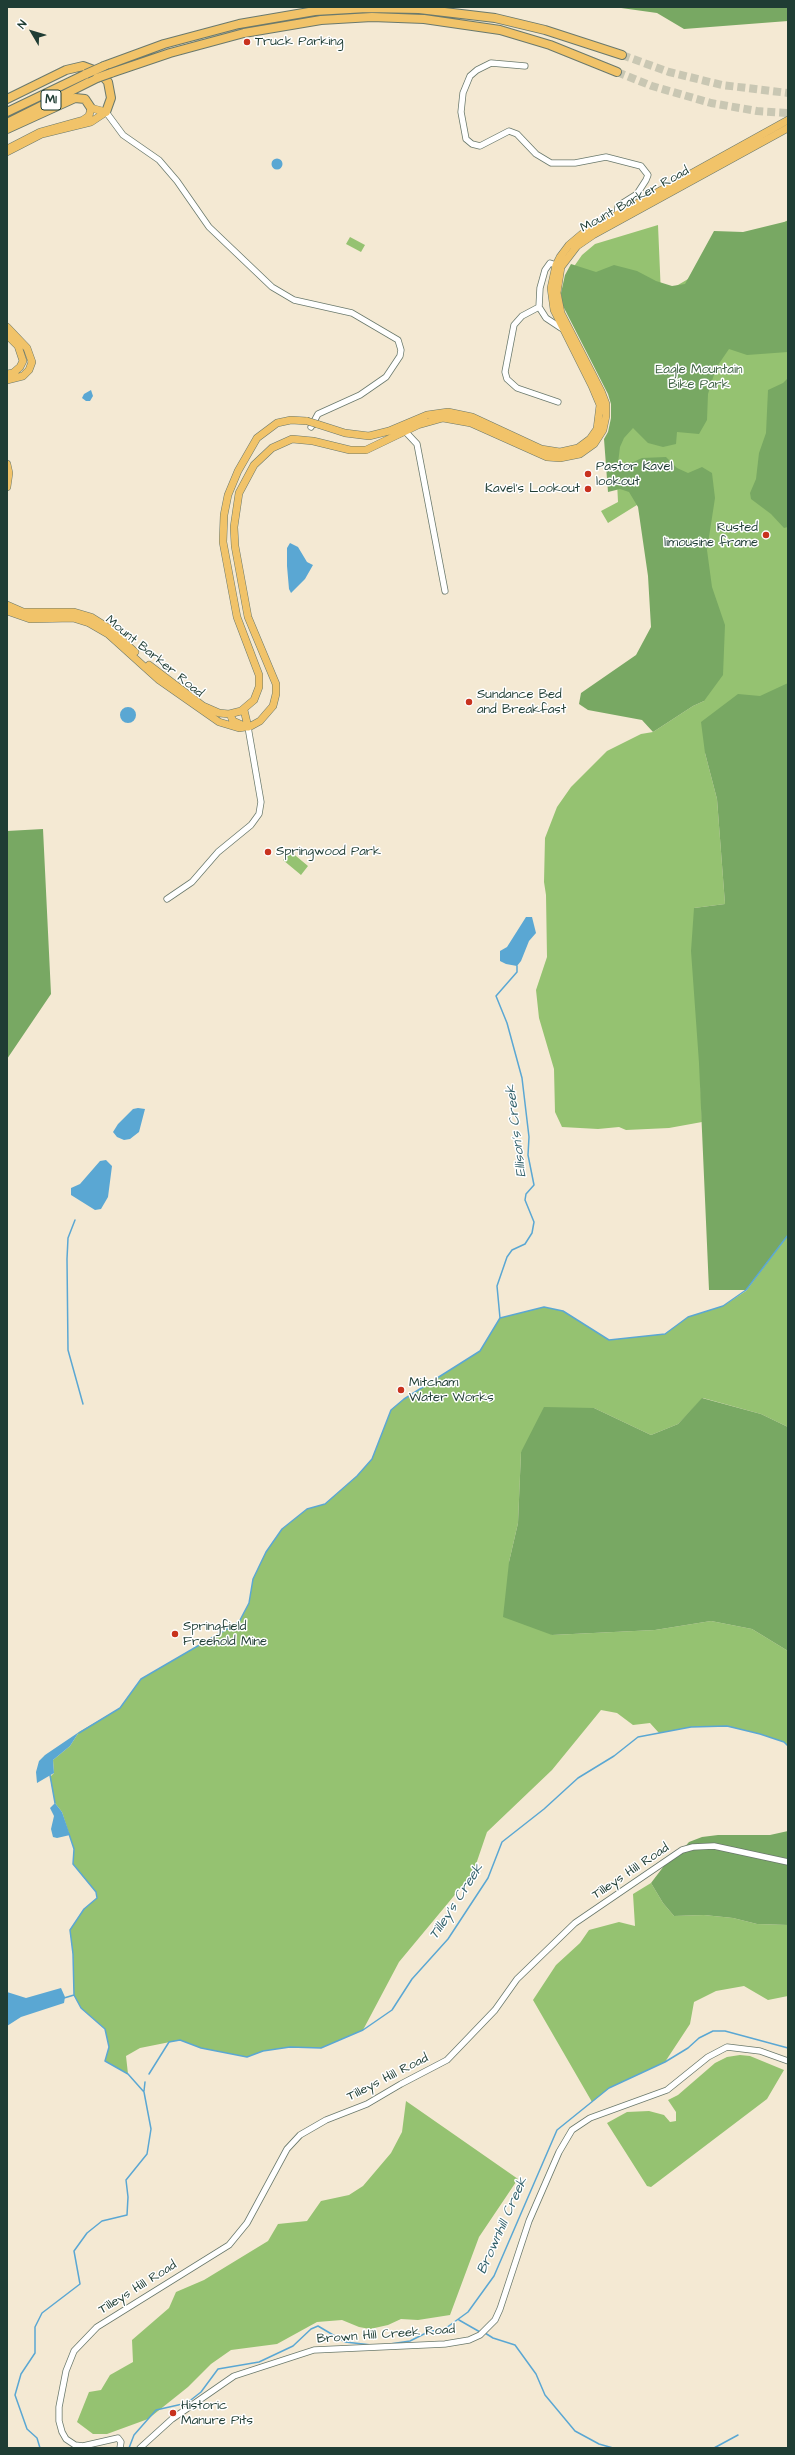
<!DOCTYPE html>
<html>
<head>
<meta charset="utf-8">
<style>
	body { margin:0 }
	#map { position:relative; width:795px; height:2455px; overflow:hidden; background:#f4e9d3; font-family:"Architects Daughter",sans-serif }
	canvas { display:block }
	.frame { position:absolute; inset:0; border:8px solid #1f3d34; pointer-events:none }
	.north { position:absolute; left:12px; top:12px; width:40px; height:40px; -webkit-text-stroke:3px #fff; paint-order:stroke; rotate:308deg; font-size:11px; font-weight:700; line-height:16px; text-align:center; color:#1f3d34 }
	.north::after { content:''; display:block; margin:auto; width:14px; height:18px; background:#1f3d34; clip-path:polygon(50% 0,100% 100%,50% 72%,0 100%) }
</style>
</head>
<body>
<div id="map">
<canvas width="795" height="2455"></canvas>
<div class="frame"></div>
<div class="north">N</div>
</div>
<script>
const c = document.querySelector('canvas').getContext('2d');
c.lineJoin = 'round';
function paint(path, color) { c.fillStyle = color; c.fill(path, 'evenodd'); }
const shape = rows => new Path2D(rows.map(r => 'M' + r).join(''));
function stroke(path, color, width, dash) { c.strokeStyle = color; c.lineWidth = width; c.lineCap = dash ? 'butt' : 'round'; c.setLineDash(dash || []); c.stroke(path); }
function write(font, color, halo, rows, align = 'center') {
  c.font = font + ' "Architects Daughter",sans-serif'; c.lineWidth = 3; c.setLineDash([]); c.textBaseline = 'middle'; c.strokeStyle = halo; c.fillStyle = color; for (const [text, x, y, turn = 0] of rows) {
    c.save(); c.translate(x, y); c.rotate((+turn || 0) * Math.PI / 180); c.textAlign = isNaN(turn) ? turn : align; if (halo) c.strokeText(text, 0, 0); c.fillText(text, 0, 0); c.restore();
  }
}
paint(shape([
	[788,220,788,1067,700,1070,702,1122,669,1128,626,1130,619,1127,598,1129,562,1127,555,1112,554,1069,539,1018,536,990,547,957,546,895,544,882,545,838,557,807,571,787,607,751,641,734,653,732,693,706,704,701,669,485,608,523,601,511,618,502,613,401,568,275,582,255,595,244,658,225,661,295],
	[723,706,731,911,694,912,694,908,725,904,717,799,705,753],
	[350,237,365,245,361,252,346,244],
	[290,851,308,866,301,875,283,860],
	[788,1235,788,1427,761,1414,703,1398,678,1424,651,1435,594,1408,521,1452,518,1523,509,1562,552,1635,655,1630,711,1621,752,1629,788,1651,788,1746,784,1742,760,1734,727,1726,691,1727,659,1733,650,1723,633,1725,617,1713,601,1710,552,1770,487,1832,473,1873,399,1962,363,2030,321,2048,290,2047,263,2051,247,2057,201,2048,180,2040,140,2048,126,2056,128,2074,105,2061,109,2047,105,2029,81,2008,74,1995,73,1954,70,1930,84,1909,97,1898,96,1892,73,1864,74,1849,62,1812,55,1803,50,1777,54,1773,53,1760,70,1746,79,1732,120,1708,141,1679,239,1622,249,1603,253,1579,266,1552,282,1529,307,1509,325,1504,357,1476,372,1459,391,1410,404,1399,480,1351,500,1318,544,1307,563,1311,609,1340,665,1334,688,1317,723,1306,746,1291],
	[651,1883,663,1903,674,1916,704,1915,733,1918,757,1924,788,1925,788,1996,768,2000,744,1986,716,1991,694,2002,690,2024,665,2062,609,2088,592,2102,533,2000,556,1965,580,1943,589,1930,619,1922,635,1926,633,1894],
	[740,2055,750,2056,784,2070,767,2099,651,2187,647,2186,607,2123,627,2112,649,2111,664,2115,670,2122,676,2121,676,2112,668,2100,678,2095,715,2063,727,2057],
	[406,2101,518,2179,479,2237,450,2315,418,2320,401,2319,388,2325,370,2329,359,2327,342,2320,317,2322,277,2344,231,2350,211,2364,188,2387,148,2419,107,2434,93,2434,77,2422,89,2392,101,2390,110,2375,133,2362,132,2340,169,2308,176,2292,204,2280,268,2241,278,2224,307,2221,321,2201,349,2195,363,2186,391,2153,402,2132]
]), '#95c271');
paint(shape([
	[614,7,788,7,788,21,684,29,657,13],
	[788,221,788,352,747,355,729,349,716,368,708,394,707,420,699,434,677,432,676,444,663,447,648,443,633,428,624,438,620,447,618,463,629,464,642,458,666,457,677,468,688,473,702,467,712,473,715,498,707,550,712,587,725,625,723,675,704,701,693,706,653,732,642,720,588,710,579,704,581,693,636,655,651,627,648,576,638,507,629,492,620,489,608,492,604,439,608,432,611,418,611,404,608,394,562,304,561,293,565,275,571,264,596,272,614,265,637,271,656,281,672,286,685,284,714,231,743,232],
	[788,378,788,527,784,528,771,514,751,499,750,493,756,479,759,453,766,433,768,390,783,383],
	[788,683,788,1235,746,1290,709,1290,699,1063,691,951,694,908,725,904,717,799,705,753,701,722,738,694,760,696],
	[43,829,51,994,7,1059,7,831],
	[702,1398,761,1414,788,1427,788,1651,752,1629,711,1621,655,1630,552,1635,503,1617,509,1562,518,1523,521,1452,544,1407,594,1408,651,1435,678,1424],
	[788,1831,788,1925,757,1924,733,1918,704,1915,674,1916,663,1903,651,1883,670,1858,682,1850,689,1842,702,1837,718,1835,770,1835]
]), '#78a863');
paint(shape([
	'271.5 164a5.5 5.5 0 1 1 11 0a5.5 5.5 0 1 1-11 0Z',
	[91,390,93,396,90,401,86,401,82,398,84,394],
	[290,543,298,547,307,562,313,565,305,579,291,593,289,589,287,566,287,548],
	'120 715a8 8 0 1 1 16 0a8 8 0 1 1-16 0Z',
	[526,917,532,917,536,933,529,941,521,961,517,966,506,964,500,961,500,951,507,947],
	[138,1108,145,1109,139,1132,130,1139,124,1140,117,1137,113,1132,118,1124,133,1109],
	[106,1160,112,1166,108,1197,101,1209,95,1210,71,1195,71,1188,80,1184,100,1161],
	[79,1732,70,1746,53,1760,54,1773,37,1783,36,1772,39,1761,45,1755],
	[55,1803,62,1812,70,1835,57,1838,53,1837,51,1829,54,1816,50,1808],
	[61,1988,65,1997,64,2003,21,2017,7,2026,7,1992,26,1998]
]), '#5aa7d3');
stroke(shape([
	[75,1220,68,1238,67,1259,68,1350,83,1404],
	[500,1318,544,1307,563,1311,609,1340,665,1334,688,1317,723,1306,746,1290,788,1235],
	[79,1733,120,1708,141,1679,239,1622,249,1603,253,1579,266,1552,282,1529,307,1509,325,1504,357,1476,372,1459,391,1410,404,1399,480,1351,500,1318,497,1286,507,1257,512,1250,525,1244,532,1233,534,1222,525,1200,526,1194,534,1185,528,1155,529,1137,522,1078,507,1023,496,996,517,972,517,966],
	[50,1775,55,1803],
	[64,1998,74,1995],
	[149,2074,169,2042,180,2040,201,2048,247,2057,263,2051,290,2047,321,2048,363,2030,392,2010,412,1979,448,1939,488,1878,502,1842,544,1809,578,1778,614,1756,638,1737,691,1727,727,1726,760,1734,784,1742,788,1746],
	[144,2091,145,2082],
	[459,2320,480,2332],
	[485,2333,493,2338,515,2345,536,2374,545,2395,575,2431,599,2444,613,2448],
	[390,2344,410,2341,428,2332,446,2328,468,2312,494,2276,557,2130,609,2088,665,2062,688,2048,699,2038,713,2031,725,2031,788,2048],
	[40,2448,37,2438,27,2429,15,2395,21,2374,35,2353,35,2327,42,2313,80,2284,74,2251,87,2233,102,2221,127,2215,128,2197,126,2180,147,2154,151,2129,144,2092,128,2074,105,2061,109,2047,105,2029,81,2008,74,1995,73,1954,70,1930,84,1909,97,1898,96,1892,73,1864,74,1849,69,1834],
	[129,2448,134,2435,156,2410,187,2403,201,2392,218,2369,259,2362,293,2346,311,2329,318,2326,345,2342,372,2345],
	[714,2448,738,2435]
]), '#5aa7d3', 1.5);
stroke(shape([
	[622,55,669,72,722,85,788,93],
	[617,72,652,86,711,103,757,111,788,113]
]), '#c9c7b3', 8, [8, 4]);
const minor = shape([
	[525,66,491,63,477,70,470,76,463,93,461,112,466,139,472,144,480,146,509,131,517,134,536,154,551,163,575,163,606,157,641,166,648,175,646,180,637,194,618,206,617,217],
	[106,112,123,135,159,160,177,181,209,227,272,287,294,300,352,313,398,340,401,350,400,356,386,377,360,395,318,414,311,427],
	[558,266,550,263,545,270,540,288,539,307,546,318,561,328],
	[539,307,522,316,514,325,505,372,507,379,517,388,558,402],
	[403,429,417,444,445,591],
	[167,899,192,882,218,852,251,825,259,814,261,802,248,727],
	[120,2448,121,2442,118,2438,83,2446,75,2445,66,2439,62,2432,59,2421,59,2407,66,2371,74,2351,97,2327,229,2245,247,2223,287,2149,300,2135,326,2120,367,2104,401,2084,447,2060,495,2010,517,1979,575,1923,682,1850,693,1847,714,1846,788,1862],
	[140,2448,172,2419,234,2376,314,2350,445,2344,469,2340,480,2335,495,2320,500,2309,529,2221,559,2152,572,2130,590,2118,667,2090,708,2057,727,2047,760,2051,788,2061]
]);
const major = shape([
	[7,149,40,132,83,120,89,116,91,108,106,112,91,122,42,134,7,152],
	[7,327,27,348,32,362,29,370,23,376,7,380],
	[7,335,18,346,23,361,20,367,13,373,7,374],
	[317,424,345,433,369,436,389,431,427,415,448,412,472,417,541,449,560,452,578,448,590,439,597,429,600,405,592,386,554,310,551,288,556,265,560,257,569,245,582,234,788,120],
	[7,464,9,473,7,487],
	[7,605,23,612,74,612,91,617,110,629,135,652],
	[7,611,30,619,73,618,89,623,108,634,159,680,219,722,239,728,251,726,260,721,273,706,276,694,276,684,248,617,235,546,234,527,239,493,254,465,272,448,292,439,313,441,350,450,366,450,418,425,443,418,471,423,547,457,560,458,580,454,594,444,603,430,606,416,606,404,601,391,561,313,557,293,561,267,577,246,593,235,788,128],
	[149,665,203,706,219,713,229,714,241,711,254,700,259,687,259,675,237,617,223,542,224,515,228,495,238,471,257,438,277,423,291,420,307,421],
	[244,710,248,727],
	[230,714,233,721,244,726]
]);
const highway = shape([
	[104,66,164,44,239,24,315,11,367,8,419,9,495,18,545,30,622,55],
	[111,73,170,53,244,33,321,20,372,17,424,19,500,30,550,45,617,72],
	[7,99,66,70,83,66,99,72,108,82,111,98,106,112],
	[7,112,86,74],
	[7,123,97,78],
	[7,129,75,98,85,99,91,108]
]);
stroke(minor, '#6a796c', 7);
stroke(major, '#6a796c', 8);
stroke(highway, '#6a796c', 10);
stroke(minor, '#fff', 5.5);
stroke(major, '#f1c369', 7);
stroke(highway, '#f1c369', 8);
const majorBridge = shape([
	[307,421,317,424]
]);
const highwayBridge = shape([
	[86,74,104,66],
	[97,78,111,73]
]);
stroke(majorBridge, '#6a796c', 8, []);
stroke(highwayBridge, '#6a796c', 10, []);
stroke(majorBridge, '#f1c369', 7);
stroke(highwayBridge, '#f1c369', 8);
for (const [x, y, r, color] of [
	[247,42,4,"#c8321e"],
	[588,474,4,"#c8321e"],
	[588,489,4,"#c8321e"],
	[766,535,4,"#c8321e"],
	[469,702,4,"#c8321e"],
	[268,852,4,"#c8321e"],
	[401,1390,4,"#c8321e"],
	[175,1634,4,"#c8321e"],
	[173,2413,4,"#c8321e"]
]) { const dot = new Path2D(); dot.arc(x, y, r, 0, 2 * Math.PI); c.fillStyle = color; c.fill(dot); stroke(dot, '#fff', 1.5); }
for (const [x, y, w] of [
	[51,100,20]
]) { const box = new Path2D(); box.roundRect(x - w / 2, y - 10, w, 20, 3); c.fillStyle = '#fff'; c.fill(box); stroke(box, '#1f3d34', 1); }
write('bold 12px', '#1f3d34', null, [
	["M1",51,100]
]);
write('13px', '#1f3d34', '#fff', [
	["Truck Parking",255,42],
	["Pastor Kavel",596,467],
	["lookout",596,482],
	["Kavel's Lookout",580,489,"right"],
	["Rusted",758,528,"right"],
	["limousine frame",758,543,"right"],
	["Sundance Bed",477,695],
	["and Breakfast",477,710],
	["Springwood Park",276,852],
	["Mitcham",409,1383],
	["Water Works",409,1398],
	["Springfield",183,1627],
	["Freehold Mine",183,1642],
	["Historic",181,2406],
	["Manure Pits",181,2421]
], 'left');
write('13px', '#1f3d34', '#fff', [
	["Mount Barker Road",635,200,-29],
	["Mount Barker Road",154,657,39],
	["Tilleys Hill Road",631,1872,-34],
	["Tilleys Hill Road",388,2078,-27],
	["Tilleys Hill Road",138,2288,-32],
	["Brown Hill Creek Road",386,2335,-4]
]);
write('13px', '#426546', '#fff', [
	["Eagle Mountain",699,370],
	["Bike Park",699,385]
]);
write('italic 14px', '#34626c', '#fff', [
	["Ellison's Creek",517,1131,-97],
	["Tilley's Creek",457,1902,-57],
	["Brownhill Creek",503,2226,-66]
]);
</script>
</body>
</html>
